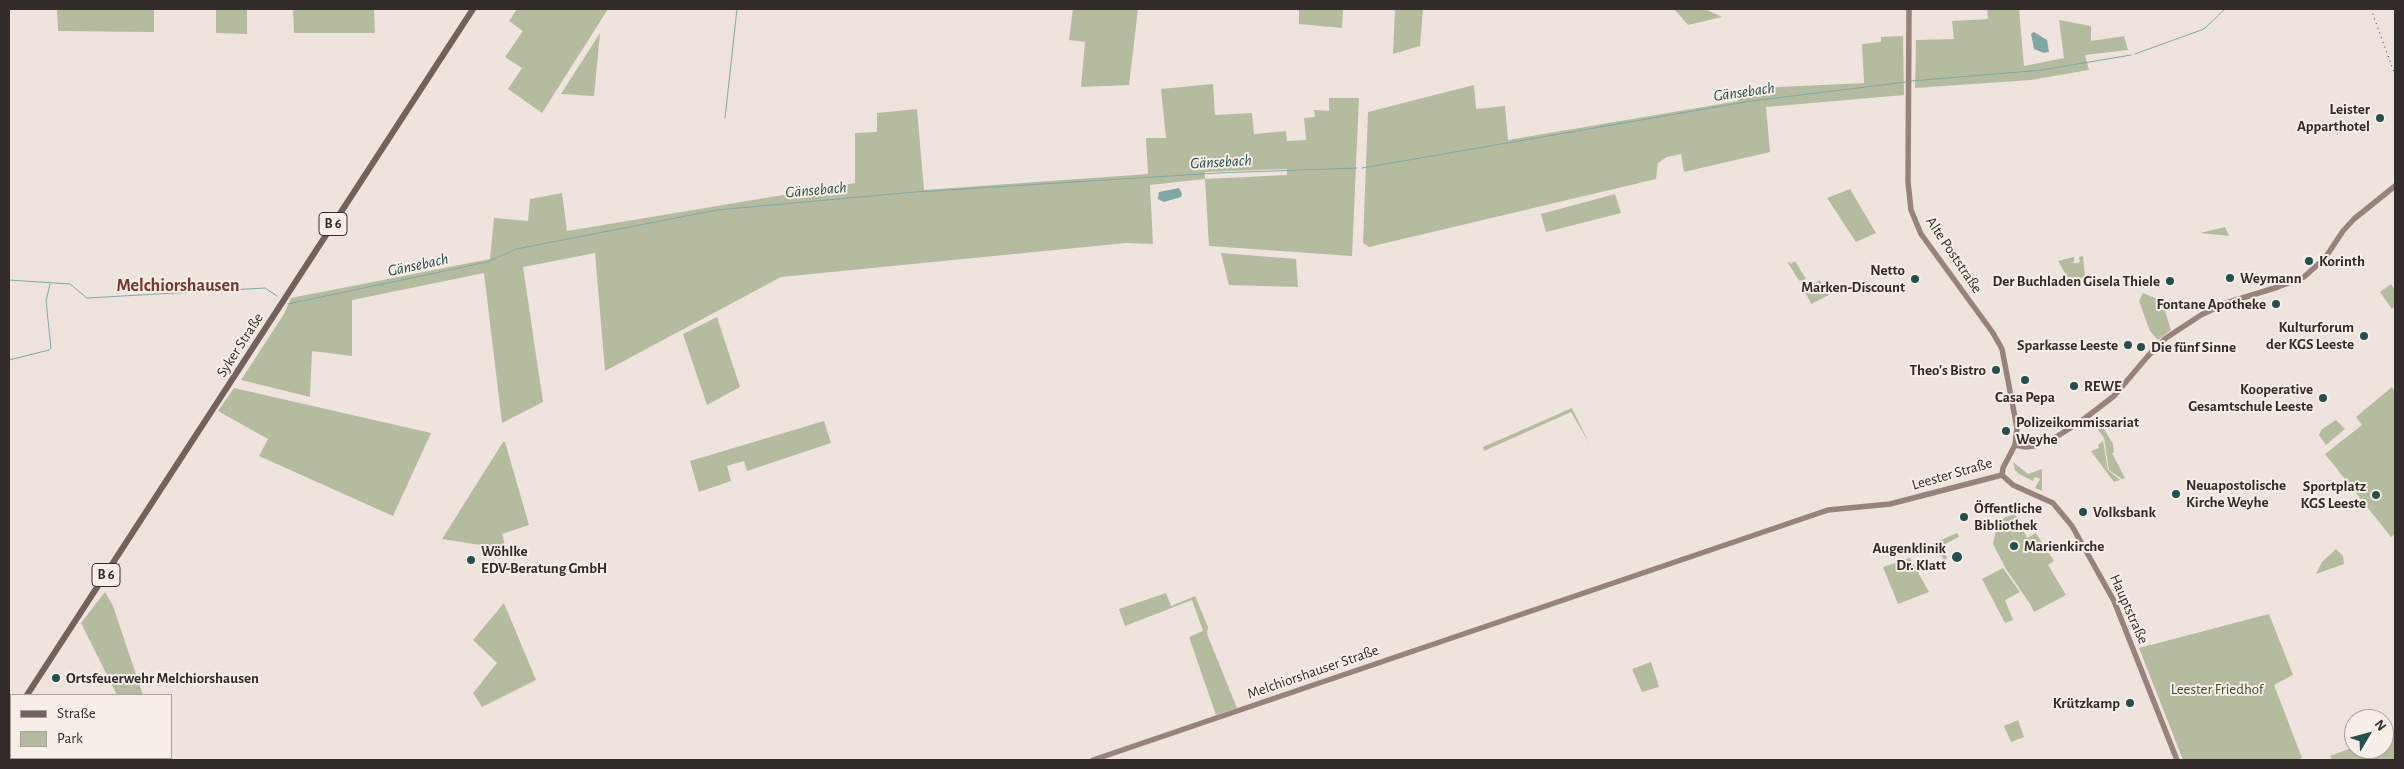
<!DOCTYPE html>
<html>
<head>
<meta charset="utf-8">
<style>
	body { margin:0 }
	#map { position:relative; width:2404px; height:769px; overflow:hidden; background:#eee4dd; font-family:"Alegreya Sans",sans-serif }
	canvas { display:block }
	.frame { position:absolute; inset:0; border:10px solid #332b29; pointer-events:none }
	.legend { position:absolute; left:10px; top:694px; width:162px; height:65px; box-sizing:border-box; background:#f7eee8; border:1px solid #a9a09c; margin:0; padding:6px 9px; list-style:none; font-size:15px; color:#332b29 }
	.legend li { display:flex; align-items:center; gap:10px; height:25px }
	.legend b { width:25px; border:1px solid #a9a09c }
	.north { position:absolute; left:2344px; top:709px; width:50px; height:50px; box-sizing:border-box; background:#f7eee8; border:1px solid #a9a09c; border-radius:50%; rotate:53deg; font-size:14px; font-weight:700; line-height:20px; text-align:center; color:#332b29 }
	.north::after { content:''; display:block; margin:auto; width:18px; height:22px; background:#244f4d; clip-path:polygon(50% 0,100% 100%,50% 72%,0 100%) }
</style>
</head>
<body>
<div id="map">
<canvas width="2404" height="769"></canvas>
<div class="frame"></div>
<ul class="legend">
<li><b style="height:6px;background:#73615c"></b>Straße</li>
<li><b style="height:14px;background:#b5bb9f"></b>Park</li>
</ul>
<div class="north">N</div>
</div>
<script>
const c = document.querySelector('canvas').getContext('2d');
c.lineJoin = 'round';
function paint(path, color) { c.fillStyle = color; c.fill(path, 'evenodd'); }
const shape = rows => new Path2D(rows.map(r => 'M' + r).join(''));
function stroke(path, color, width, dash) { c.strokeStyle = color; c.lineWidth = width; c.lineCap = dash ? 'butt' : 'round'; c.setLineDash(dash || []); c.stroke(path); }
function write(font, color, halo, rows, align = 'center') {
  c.font = font + ' "Alegreya Sans",sans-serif'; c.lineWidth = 4; c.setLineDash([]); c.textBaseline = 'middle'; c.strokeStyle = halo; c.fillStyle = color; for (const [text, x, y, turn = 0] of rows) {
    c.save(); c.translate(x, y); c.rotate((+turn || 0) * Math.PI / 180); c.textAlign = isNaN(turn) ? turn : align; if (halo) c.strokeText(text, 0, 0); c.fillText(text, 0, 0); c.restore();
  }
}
paint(shape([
	[57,9,154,9,154,32,58,31],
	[216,9,247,9,247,34,216,33],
	[293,9,374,9,375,33,294,33],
	[517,9,608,9,542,113,508,89,522,68,505,57,523,31,509,21],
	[1073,9,1138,9,1129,85,1081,87,1085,42,1069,40],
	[1305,9,1343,9,1342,28,1299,24,1299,10],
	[1395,9,1423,9,1420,46,1393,54],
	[1674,9,1705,9,1722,17,1688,25],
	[1987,9,2019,9,2024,66,2064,58,2059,20,2091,26,2091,41,2124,36,2128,50,2085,55,2089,70,2031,80,1915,88,1916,40,1954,39,1952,21,1988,19],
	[600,33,594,96,561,94],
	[1903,36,1904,95,1766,107,1770,152,1684,172,1681,154,1667,157,1658,163,1656,179,1369,247,1363,243,1368,112,1474,85,1476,109,1505,106,1508,140,1738,101,1737,89,1864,83,1862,44,1881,42,1881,37],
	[1213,84,1215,115,1252,113,1254,134,1286,131,1287,141,1306,140,1304,118,1315,117,1314,110,1329,111,1329,98,1359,98,1352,256,1209,246,1205,179,1150,185,1153,244,1126,243,781,277,605,371,595,253,523,267,543,402,502,423,484,273,352,300,352,356,312,351,310,397,241,380,284,314,291,298,490,259,494,218,528,221,530,199,562,193,567,231,855,183,855,133,877,132,877,113,917,109,924,190,1148,174,1146,138,1166,138,1161,89],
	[1287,169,1287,175,1205,179,1205,172],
	[1850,189,1876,233,1856,242,1827,198],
	[1615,194,1621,213,1546,232,1541,214],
	[2225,227,2229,236,2200,233],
	[1221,253,1296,259,1298,287,1229,285],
	[2083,256,2085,277,2076,287,2072,281,2073,279,2071,277,2068,278,2058,261,2074,257,2074,262,2070,263,2077,263,2080,262,2079,257],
	[1789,261,1791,264,1795,261,1806,279,1800,281,1798,279,1788,263],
	[1820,280,1829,295,1811,304,1804,289],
	[2391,284,2395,290,2395,306,2392,309,2380,292],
	[2143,293,2162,301,2171,330,2158,340,2150,331,2139,301],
	[717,317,740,387,707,405,683,334],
	[2392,387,2395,392,2395,534,2391,537,2325,454,2362,425,2356,417],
	[234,388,431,433,393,516,259,456,268,439,218,411],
	[1572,408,1589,443,1571,412,1484,451,1483,447],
	[2097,417,2113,444,2114,452,2112,453,2125,478,2122,479,2109,470,2104,438,2092,421],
	[2336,420,2345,429,2326,445,2319,435,2322,429],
	[824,421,831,443,747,471,744,461,727,466,731,481,699,492,690,461],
	[2103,441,2108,470,2120,480,2114,482,2091,451,2099,448,2098,445],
	[503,442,505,442,529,525,502,534,506,549,442,539],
	[2013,462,2028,474,2042,469,2042,491,2035,488,2040,479,2035,477,2033,481,2019,474,2015,470],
	[2015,514,2027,538,2036,533,2054,561,2048,565,2066,595,2034,612,2030,604,2006,569,1993,544,1998,520],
	[1957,533,1959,537,1941,546,1947,558,1944,560,1937,547,1934,549,1932,544],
	[2336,549,2343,556,2344,564,2316,574,2322,562],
	[1910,558,1929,592,1898,604,1883,567],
	[2003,568,2020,592,2005,600,2013,620,2005,623,1982,579],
	[105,592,113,606,143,695,117,695,81,623],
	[1166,593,1171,606,1195,596,1208,627,1207,634,1237,708,1216,715,1189,637,1203,631,1192,600,1125,626,1119,609],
	[504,603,536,680,482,707,473,693,497,663,473,640],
	[2269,614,2293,675,2274,685,2302,758,2296,760,2183,760,2139,648],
	[1651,662,1659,687,1642,692,1632,669],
	[2018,720,2024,737,2011,742,2004,726],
	[2395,733,2395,760,2332,760,2330,756,2354,747,2354,749,2384,749,2384,737],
	[43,758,164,758,165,760,45,760]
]), '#b5bb9f');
paint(shape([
	[2034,32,2047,40,2049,52,2044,53,2034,49,2031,34],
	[1179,188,1182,194,1181,197,1164,202,1158,199,1159,192]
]), '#7fa8a4');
stroke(shape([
	[2135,54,2204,29,2225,9],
	[1911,81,2042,70,2131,55],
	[725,118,737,9],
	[1362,168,1751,101,1907,82],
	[9,280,70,284,87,298,265,288,277,296],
	[288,304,487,262,516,249,717,210,915,192,1217,173,1357,168],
	[9,360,49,350,51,348,46,301,50,284]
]), '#7fa8a4', 1);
stroke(shape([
	[1909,9,1908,182,1911,210,1921,234,1993,333,2002,349,2017,428,2015,445,2003,468,2002,475],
	[2015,445,2026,447,2034,446,2056,437,2080,422,2114,396,2148,356,2166,338,2201,315,2226,303,2278,287,2304,277,2325,258,2343,231,2354,219,2395,186],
	[2002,475,2013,485,2053,503,2072,526,2114,601,2177,760],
	[1093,760,1828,510,1890,504,2002,475]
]), '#98837c', 5.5);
stroke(shape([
	[27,695,473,9],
	[9,724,11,720]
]), '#73615c', 6);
stroke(shape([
	[2371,9,2395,75]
]), '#332b29', 1, [1, 4]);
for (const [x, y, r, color] of [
	[2380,118,5,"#244f4d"],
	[2309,261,5,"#244f4d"],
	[2230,278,5,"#244f4d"],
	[1915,279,5,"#244f4d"],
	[2170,281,5,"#244f4d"],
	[2276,304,5,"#244f4d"],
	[2364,336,5,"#244f4d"],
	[2128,345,5,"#244f4d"],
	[2141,347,5,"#244f4d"],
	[1996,370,5,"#244f4d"],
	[2025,380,5,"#244f4d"],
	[2074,386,5,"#244f4d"],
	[2323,398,5,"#244f4d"],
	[2006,431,5,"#244f4d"],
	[2176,494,5,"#244f4d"],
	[2376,495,5,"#244f4d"],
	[2083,512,5,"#244f4d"],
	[1964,517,5,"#244f4d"],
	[2014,546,5,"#244f4d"],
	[1957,557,6,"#244f4d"],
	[471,560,5,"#244f4d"],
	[56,678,5,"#244f4d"],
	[2130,703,5,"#244f4d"]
]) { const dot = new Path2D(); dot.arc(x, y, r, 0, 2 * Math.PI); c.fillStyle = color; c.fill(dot); stroke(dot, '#f7eee8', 2); }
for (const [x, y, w] of [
	[333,224,28],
	[106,575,28]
]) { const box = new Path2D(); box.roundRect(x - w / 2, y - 11.5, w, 23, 4); c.fillStyle = '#f7eee8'; c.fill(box); stroke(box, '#332b29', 1); }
write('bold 14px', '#332b29', null, [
	["B 6",333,224],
	["B 6",106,575]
]);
write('bold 15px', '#332b29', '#f7eee8', [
	["Leister",2370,109],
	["Apparthotel",2370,126],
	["Korinth",2319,261,"left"],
	["Netto",1905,270],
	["Marken-Discount",1905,287],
	["Weymann",2240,278,"left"],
	["Der Buchladen Gisela Thiele",2160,281],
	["Fontane Apotheke",2266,304],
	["Kulturforum",2354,327],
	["der KGS Leeste",2354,344],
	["Sparkasse Leeste",2118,345],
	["Die fünf Sinne",2151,347,"left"],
	["Theo's Bistro",1986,370],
	["REWE",2084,386,"left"],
	["Kooperative",2313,389],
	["Gesamtschule Leeste",2313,406],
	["Casa Pepa",2025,397,"center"],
	["Polizeikommissariat",2016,422,"left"],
	["Weyhe",2016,439,"left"],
	["Neuapostolische",2186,485,"left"],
	["Kirche Weyhe",2186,502,"left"],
	["Sportplatz",2366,486],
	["KGS Leeste",2366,503],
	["Öffentliche",1974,508,"left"],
	["Bibliothek",1974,525,"left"],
	["Volksbank",2093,512,"left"],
	["Marienkirche",2024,546,"left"],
	["Augenklinik",1946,548],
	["Dr. Klatt",1946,565],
	["Wöhlke",481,551,"left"],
	["EDV-Beratung GmbH",481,568,"left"],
	["Ortsfeuerwehr Melchiorshausen",66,678,"left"],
	["Krützkamp",2120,703]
], 'right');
write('15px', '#332b29', '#f7eee8', [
	["Alte Poststraße",1954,255,56],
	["Syker Straße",240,345,-57],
	["Leester Straße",1952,474,-16],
	["Hauptstraße",2129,609,66],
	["Melchiorshauser Straße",1313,672,-19]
]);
write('15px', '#474e30', '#f7eee8', [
	["Leester Friedhof",2217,689]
]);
write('italic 16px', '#244f4d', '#f7eee8', [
	["Gänsebach",1744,92,-8],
	["Gänsebach",1221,162,-3],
	["Gänsebach",816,190,-5],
	["Gänsebach",418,265,-12]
]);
write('bold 18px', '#78352d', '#f7eee8', [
	["Melchiorshausen",178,286]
]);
</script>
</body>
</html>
